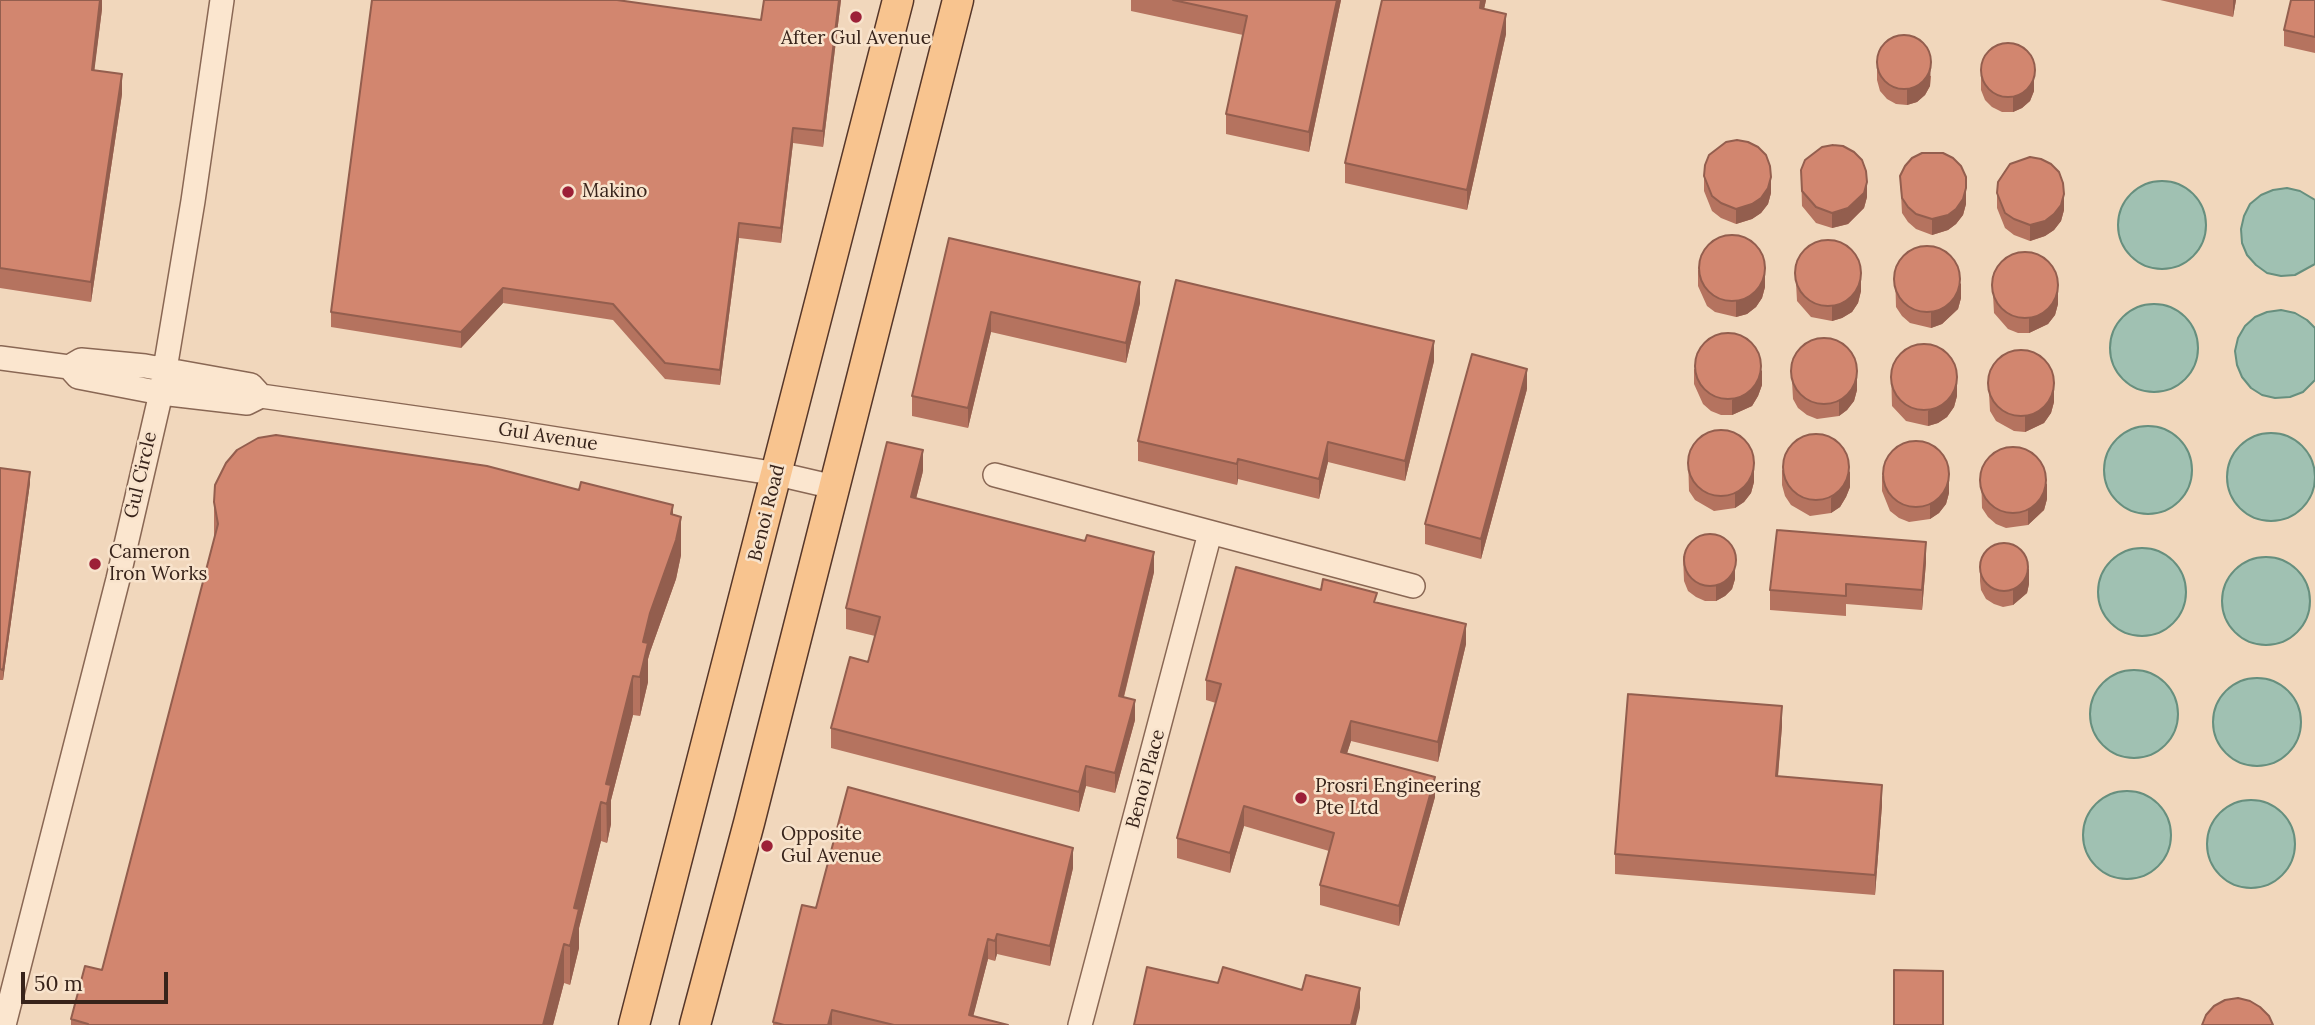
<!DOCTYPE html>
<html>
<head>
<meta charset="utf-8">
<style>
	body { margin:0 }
	#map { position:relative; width:2315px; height:1025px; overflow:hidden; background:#f1d7bc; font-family:Lora,serif }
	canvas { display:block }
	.scale { position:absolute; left:21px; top:972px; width:147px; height:32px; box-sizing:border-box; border:4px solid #37231a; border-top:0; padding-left:9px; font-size:21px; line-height:24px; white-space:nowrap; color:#37231a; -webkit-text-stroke:5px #f8e3cc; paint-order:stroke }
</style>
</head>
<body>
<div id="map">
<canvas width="2315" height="1025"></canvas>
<div class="scale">50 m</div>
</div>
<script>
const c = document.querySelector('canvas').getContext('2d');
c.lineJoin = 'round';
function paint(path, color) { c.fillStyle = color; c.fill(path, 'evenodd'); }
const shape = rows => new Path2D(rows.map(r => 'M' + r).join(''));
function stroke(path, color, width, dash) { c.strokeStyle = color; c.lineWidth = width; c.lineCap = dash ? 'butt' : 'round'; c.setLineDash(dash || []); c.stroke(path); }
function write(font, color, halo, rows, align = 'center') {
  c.font = font + ' Lora,serif'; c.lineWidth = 5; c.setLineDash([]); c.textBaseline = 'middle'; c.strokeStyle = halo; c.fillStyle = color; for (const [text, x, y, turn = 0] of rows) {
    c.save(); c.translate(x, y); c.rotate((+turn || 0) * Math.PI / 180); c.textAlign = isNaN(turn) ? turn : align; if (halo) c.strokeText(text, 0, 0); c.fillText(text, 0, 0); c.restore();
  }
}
const water = shape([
	'2118 225a44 44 0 1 1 88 0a44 44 0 1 1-88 0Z',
	[2287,188,2300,191,2315,200,2315,264,2295,275,2281,276,2267,273,2256,265,2247,255,2242,243,2241,229,2244,216,2250,204,2261,195,2273,190,2287,188],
	'2110 348a44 44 0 1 1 88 0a44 44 0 1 1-88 0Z',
	[2281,310,2295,313,2307,320,2315,328,2315,380,2303,392,2290,397,2275,398,2262,395,2251,388,2242,377,2237,365,2235,351,2238,338,2245,326,2255,317,2267,312,2281,310],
	'2104 470a44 44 0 1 1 88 0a44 44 0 1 1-88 0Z',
	'2227 477a44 44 0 1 1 88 0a44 44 0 1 1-88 0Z',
	'2098 592a44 44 0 1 1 88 0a44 44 0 1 1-88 0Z',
	'2222 601a44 44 0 1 1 88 0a44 44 0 1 1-88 0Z',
	'2090 714a44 44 0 1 1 88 0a44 44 0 1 1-88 0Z',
	'2213 722a44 44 0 1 1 88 0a44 44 0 1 1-88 0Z',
	'2083 835a44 44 0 1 1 88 0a44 44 0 1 1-88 0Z',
	'2207 844a44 44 0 1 1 88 0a44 44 0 1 1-88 0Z'
]);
paint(water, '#a0c1b2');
stroke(water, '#678f7e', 2);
const minor = shape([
	[0,358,69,367,81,360,145,366,251,385,261,396],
	[69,367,78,377,161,393,247,403,261,396,500,430,778,474,834,487],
	[995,475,1413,586],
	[4,1025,118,579,161,393,193,201,222,0],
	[1080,1025,1210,533]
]);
const major = shape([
	[634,1025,898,0],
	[695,1025,749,823,958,0]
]);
stroke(minor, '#896754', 26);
stroke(major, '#563629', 33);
stroke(minor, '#fbe6cf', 23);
stroke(major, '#f8c48f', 30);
paint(shape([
	[0,0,102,0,102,9,94,70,122,94,91,302,0,288],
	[841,0,823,147,793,143,781,243,739,238,720,385,665,379,613,320,503,303,461,348,331,327,331,312,761,20],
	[1131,0,1341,0,1309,152,1226,134,1226,114,1243,35,1131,11],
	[1382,0,1486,0,1484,9,1506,34,1467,210,1345,183,1345,163],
	[2160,0,2236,0,2233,17],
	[2315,0,2315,53,2284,46,2284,30],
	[1981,64,2034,91,2030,101,2022,108,2013,112,2002,112,1992,107,1985,100,1981,90],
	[1877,65,1931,76,1930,86,1925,95,1917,102,1907,105,1896,104,1887,99,1880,91,1877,80],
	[1801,170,1867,197,1864,208,1848,224,1832,228,1816,223,1802,206],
	[1704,176,1771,193,1768,204,1761,213,1752,219,1736,224,1721,218,1712,211,1704,191],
	[1900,176,1966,204,1963,215,1956,224,1948,230,1932,235,1916,229,1908,222,1902,213],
	[1997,193,2064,210,2061,221,2054,230,2045,236,2030,241,2014,235,2005,228,1997,208],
	[949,238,1140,303,1126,363,991,332,968,428,912,416,912,396],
	[1795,264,1861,291,1858,303,1852,312,1842,318,1832,321,1811,317,1797,301],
	[1698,270,1765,287,1762,298,1756,307,1747,314,1736,317,1715,312,1707,306,1698,286],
	[1895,270,1961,298,1958,309,1942,324,1931,328,1910,323,1902,316,1896,307],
	[1992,276,2058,304,2055,315,2048,324,2029,333,2018,333,2008,329,1994,313],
	[1434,361,1405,481,1328,462,1319,499,1238,479,1237,485,1138,461,1138,441],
	[1791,362,1857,390,1854,401,1847,410,1839,416,1817,419,1807,415,1798,408,1793,399],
	[1694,369,1762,385,1758,396,1752,406,1732,415,1721,415,1711,411,1703,404,1694,384],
	[1891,369,1957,396,1954,407,1947,417,1938,423,1928,426,1906,421,1892,406],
	[1988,375,2054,402,2051,413,2044,423,2025,432,2014,431,1996,421,1990,411],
	[1527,389,1481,559,1425,544,1425,524],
	[1688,455,1754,482,1751,493,1744,502,1735,508,1714,511,1695,500,1689,491],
	[0,468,30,483,3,680,0,680],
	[1782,470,1850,487,1846,497,1840,507,1831,513,1810,516,1791,505,1785,496,1782,485],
	[923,471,916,499,1154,572,1124,697,1135,720,1115,793,1086,786,1079,812,831,748,831,728,868,662,875,636,846,629,846,608],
	[1981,471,2047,499,2044,510,2028,525,2006,528,1996,524,1988,517,1982,508],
	[1882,476,1949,493,1946,504,1939,513,1930,519,1909,522,1899,518,1890,511,1882,491],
	[214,502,673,515,681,555,676,579,650,652,648,659,648,682,640,716,633,715,611,800,611,824,607,843,601,841,579,928,579,948,570,985,564,983,553,1025,71,1025,71,1019,102,970,214,541],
	[1683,556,1735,579,1732,589,1725,596,1716,601,1705,601,1696,597,1688,591,1684,581],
	[1926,562,1922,610,1846,604,1846,616,1770,610,1770,590],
	[1980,566,2029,584,2027,593,2013,605,2003,607,1994,604,1986,599,1981,590,1980,581],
	[1321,590,1377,603,1466,644,1438,762,1351,741,1347,753,1435,797,1399,926,1320,905,1320,885,1329,851,1244,826,1230,873,1177,858,1177,838,1216,703,1206,700,1206,680],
	[1782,726,1778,777,1882,805,1875,895,1615,874,1615,854],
	[1073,868,1050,966,997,954,995,961,988,959,973,1016,1008,1025,773,1025,773,1022,816,908]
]), '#b5735f');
paint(shape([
	[100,0,102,0,102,9,92,90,92,70],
	[839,0,841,0,823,147,823,131],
	[1337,0,1341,0,1309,152,1309,132],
	[1481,0,1486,0,1480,28,1480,8],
	[2233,0,2236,0,2233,17],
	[1506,14,1506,34,1467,210,1467,190],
	[1931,60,1930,86,1925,95,1917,102,1907,105,1907,89],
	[2034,65,2034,91,2030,101,2022,108,2013,112,2013,96],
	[122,74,122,94,91,302,91,282],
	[793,128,793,143,781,243,781,228],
	[1771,177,1771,193,1768,204,1761,213,1752,219,1736,224,1736,209],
	[1867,182,1867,197,1864,208,1848,224,1832,228,1832,213],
	[1966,188,1966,204,1963,215,1956,224,1948,230,1932,235,1932,219],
	[2064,194,2064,210,2061,221,2054,230,2045,236,2030,241,2030,225],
	[739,223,739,238,720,385,720,370],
	[1765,272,1765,287,1762,298,1756,307,1747,314,1736,317,1736,301],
	[1861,276,1861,291,1858,303,1852,312,1842,318,1832,321,1832,306],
	[1140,282,1140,303,1126,363,1126,343],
	[1961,283,1961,298,1958,309,1942,324,1931,328,1931,312],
	[503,288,503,303,461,348,461,332],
	[2058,288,2058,304,2055,315,2048,324,2029,333,2029,318],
	[991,312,991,332,968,428,968,408],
	[1434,341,1434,361,1405,481,1405,461],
	[1527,369,1527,389,1481,559,1481,539],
	[1762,370,1762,385,1758,396,1752,406,1732,415,1732,400],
	[1857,374,1857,390,1854,401,1847,410,1839,416,1839,401],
	[1957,381,1957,396,1954,407,1947,417,1938,423,1928,426,1928,411],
	[2054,387,2054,402,2051,413,2044,423,2025,432,2025,416],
	[1328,442,1328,462,1319,499,1319,479],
	[923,450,923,471,911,518,911,497],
	[1238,459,1238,479,1237,485,1237,464],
	[1754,467,1754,482,1751,493,1744,502,1735,508,1735,493],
	[1850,471,1850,487,1846,497,1840,507,1831,513,1831,498],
	[30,472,30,483,3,680,3,670],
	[1949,477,1949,493,1946,504,1939,513,1930,519,1930,504],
	[2047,483,2047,499,2044,510,2028,525,2028,510],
	[673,505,673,544,681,517,681,555,676,579,650,652,648,659,648,682,640,716,640,677,643,642],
	[1926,542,1926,562,1922,610,1922,590],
	[1154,552,1154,572,1119,716,1119,696],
	[1735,564,1735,579,1732,589,1725,596,1716,601,1716,585],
	[2029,568,2029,584,2027,593,2013,605,2013,590],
	[1466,624,1466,644,1438,762,1438,742],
	[633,676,633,715,611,800,611,824,607,843,606,784],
	[1135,700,1135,720,1115,793,1115,773],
	[1782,706,1782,726,1776,797,1776,776],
	[1351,721,1351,741,1341,772,1341,752],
	[1086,766,1086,786,1079,812,1079,792],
	[1435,777,1435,797,1399,926,1399,906],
	[1882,785,1882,805,1875,895,1875,875],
	[601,802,601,841,579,928,579,948,570,985,570,946,574,908],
	[1244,806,1244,826,1230,873,1230,853],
	[1073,848,1073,868,1050,966,1050,946],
	[997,934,997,954,995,961,995,941],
	[988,939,988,959,971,1025,969,1015],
	[564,944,564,983,553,1025,543,1025],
	[1360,988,1360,1008,1356,1025,1351,1025],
	[832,1010,832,1025,828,1025]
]), '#935e4e');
const building = shape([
	[0,0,100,0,92,70,122,74,91,282,0,268,0,0],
	[372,0,617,0,761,20,764,0,839,0,823,131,793,128,781,228,739,223,720,370,665,363,613,304,503,288,461,332,331,312,372,0],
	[1173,0,1337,0,1309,132,1226,114,1247,16,1173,0],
	[1382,0,1481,0,1480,8,1506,14,1467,190,1345,163,1382,0],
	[2291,0,2315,0,2315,37,2284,30,2291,0],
	'1877 62a27 27 0 1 1 54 0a27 27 0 1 1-54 0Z',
	'1981 70a27 27 0 1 1 54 0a27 27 0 1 1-54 0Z',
	[1737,140,1748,142,1758,147,1766,155,1770,166,1771,177,1768,188,1761,198,1752,204,1736,209,1721,203,1712,196,1704,176,1705,165,1709,155,1726,142,1737,140],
	[1833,145,1843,146,1854,152,1862,160,1866,171,1867,182,1864,193,1848,208,1832,213,1816,207,1802,191,1801,170,1805,160,1822,147,1833,145],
	[1922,153,1943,153,1953,158,1961,166,1966,177,1966,188,1963,199,1956,209,1948,215,1932,219,1916,214,1908,207,1902,198,1900,176,1905,166,1912,158,1922,153],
	[2030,157,2041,159,2051,164,2059,172,2063,183,2064,194,2061,205,2054,214,2045,221,2030,225,2014,219,2005,213,1997,193,1998,182,2010,164,2030,157],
	'1699 268a33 33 0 1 1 66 0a33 33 0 1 1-66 0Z',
	[949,238,1140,282,1126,343,991,312,968,408,912,396,949,238],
	'1795 273a33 33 0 1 1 66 0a33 33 0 1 1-66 0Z',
	'1894 279a33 33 0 1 1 66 0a33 33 0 1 1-66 0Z',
	'1992 285a33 33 0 1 1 66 0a33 33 0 1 1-66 0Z',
	[1176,280,1434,341,1405,461,1328,442,1319,479,1238,459,1237,464,1138,441,1176,280],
	'1695 366a33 33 0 1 1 66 0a33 33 0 1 1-66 0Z',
	'1791 371a33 33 0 1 1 66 0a33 33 0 1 1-66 0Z',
	'1891 377a33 33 0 1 1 66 0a33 33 0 1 1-66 0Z',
	'1988 383a33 33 0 1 1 66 0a33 33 0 1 1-66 0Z',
	[1472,354,1527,369,1481,539,1425,524,1472,354],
	'1688 463a33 33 0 1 1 66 0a33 33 0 1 1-66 0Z',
	'1783 467a33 33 0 1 1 66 0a33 33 0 1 1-66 0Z',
	[276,435,487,466,579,490,581,482,673,505,671,514,681,517,676,540,650,613,643,642,648,643,640,677,633,676,606,784,611,785,607,804,601,802,574,908,579,909,570,946,564,944,543,1025,88,1025,88,1024,71,1019,85,966,102,970,218,524,214,502,215,485,226,463,237,450,258,438,276,435],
	'1883 474a33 33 0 1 1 66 0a33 33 0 1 1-66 0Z',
	[887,442,923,450,911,497,1085,541,1087,535,1154,552,1119,696,1135,700,1115,773,1086,766,1079,792,831,728,850,657,868,662,880,617,846,608,887,442],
	'1980 480a33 33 0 1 1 66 0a33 33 0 1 1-66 0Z',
	[0,468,30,472,3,670,0,669,0,468],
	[1777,530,1926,542,1922,590,1846,584,1846,596,1770,590,1777,530],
	'1684 560a26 26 0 1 1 52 0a26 26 0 1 1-52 0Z',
	'1980 567a24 24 0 1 1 48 0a24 24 0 1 1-48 0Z',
	[1236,567,1321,590,1323,579,1377,593,1374,602,1466,624,1438,742,1351,721,1341,752,1435,777,1399,906,1320,885,1334,833,1244,806,1230,853,1177,838,1221,684,1206,680,1236,567],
	[1628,694,1782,706,1776,776,1882,785,1875,875,1615,854,1628,694],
	[848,787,1073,848,1050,946,997,934,995,941,988,939,969,1015,1008,1025,894,1025,832,1010,828,1025,784,1025,773,1022,802,905,816,908,848,787],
	[1147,967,1218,983,1223,967,1302,990,1306,975,1360,988,1351,1025,1134,1025,1147,967],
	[1894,970,1943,971,1943,1025,1894,1025,1894,970],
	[2238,998,2250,1001,2260,1007,2269,1016,2273,1025,2202,1025,2206,1015,2214,1006,2225,1000,2238,998]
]);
paint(building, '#d2866f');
stroke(building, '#935e4e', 2);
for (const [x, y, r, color] of [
	[856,17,7,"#9c2037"],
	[568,192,7,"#9c2037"],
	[95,564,7,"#9c2037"],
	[1301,798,7,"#9c2037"],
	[767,846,7,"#9c2037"]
]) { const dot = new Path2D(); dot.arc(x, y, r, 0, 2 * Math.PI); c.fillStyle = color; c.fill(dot); stroke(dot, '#f8e3cc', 2.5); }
write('19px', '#37231a', '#f8e3cc', [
	["After Gul Avenue",856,39,"center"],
	["Makino",582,192],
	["Cameron",109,553],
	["Iron Works",109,575],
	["Prosri Engineering",1315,787],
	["Pte Ltd",1315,809],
	["Opposite",781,835],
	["Gul Avenue",781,857]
], 'left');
write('19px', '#37231a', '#f8e3cc', [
	["Gul Avenue",548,437,9],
	["Gul Circle",141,475,-77],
	["Benoi Road",767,513,-76],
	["Benoi Place",1146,779,-75]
]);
</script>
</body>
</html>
